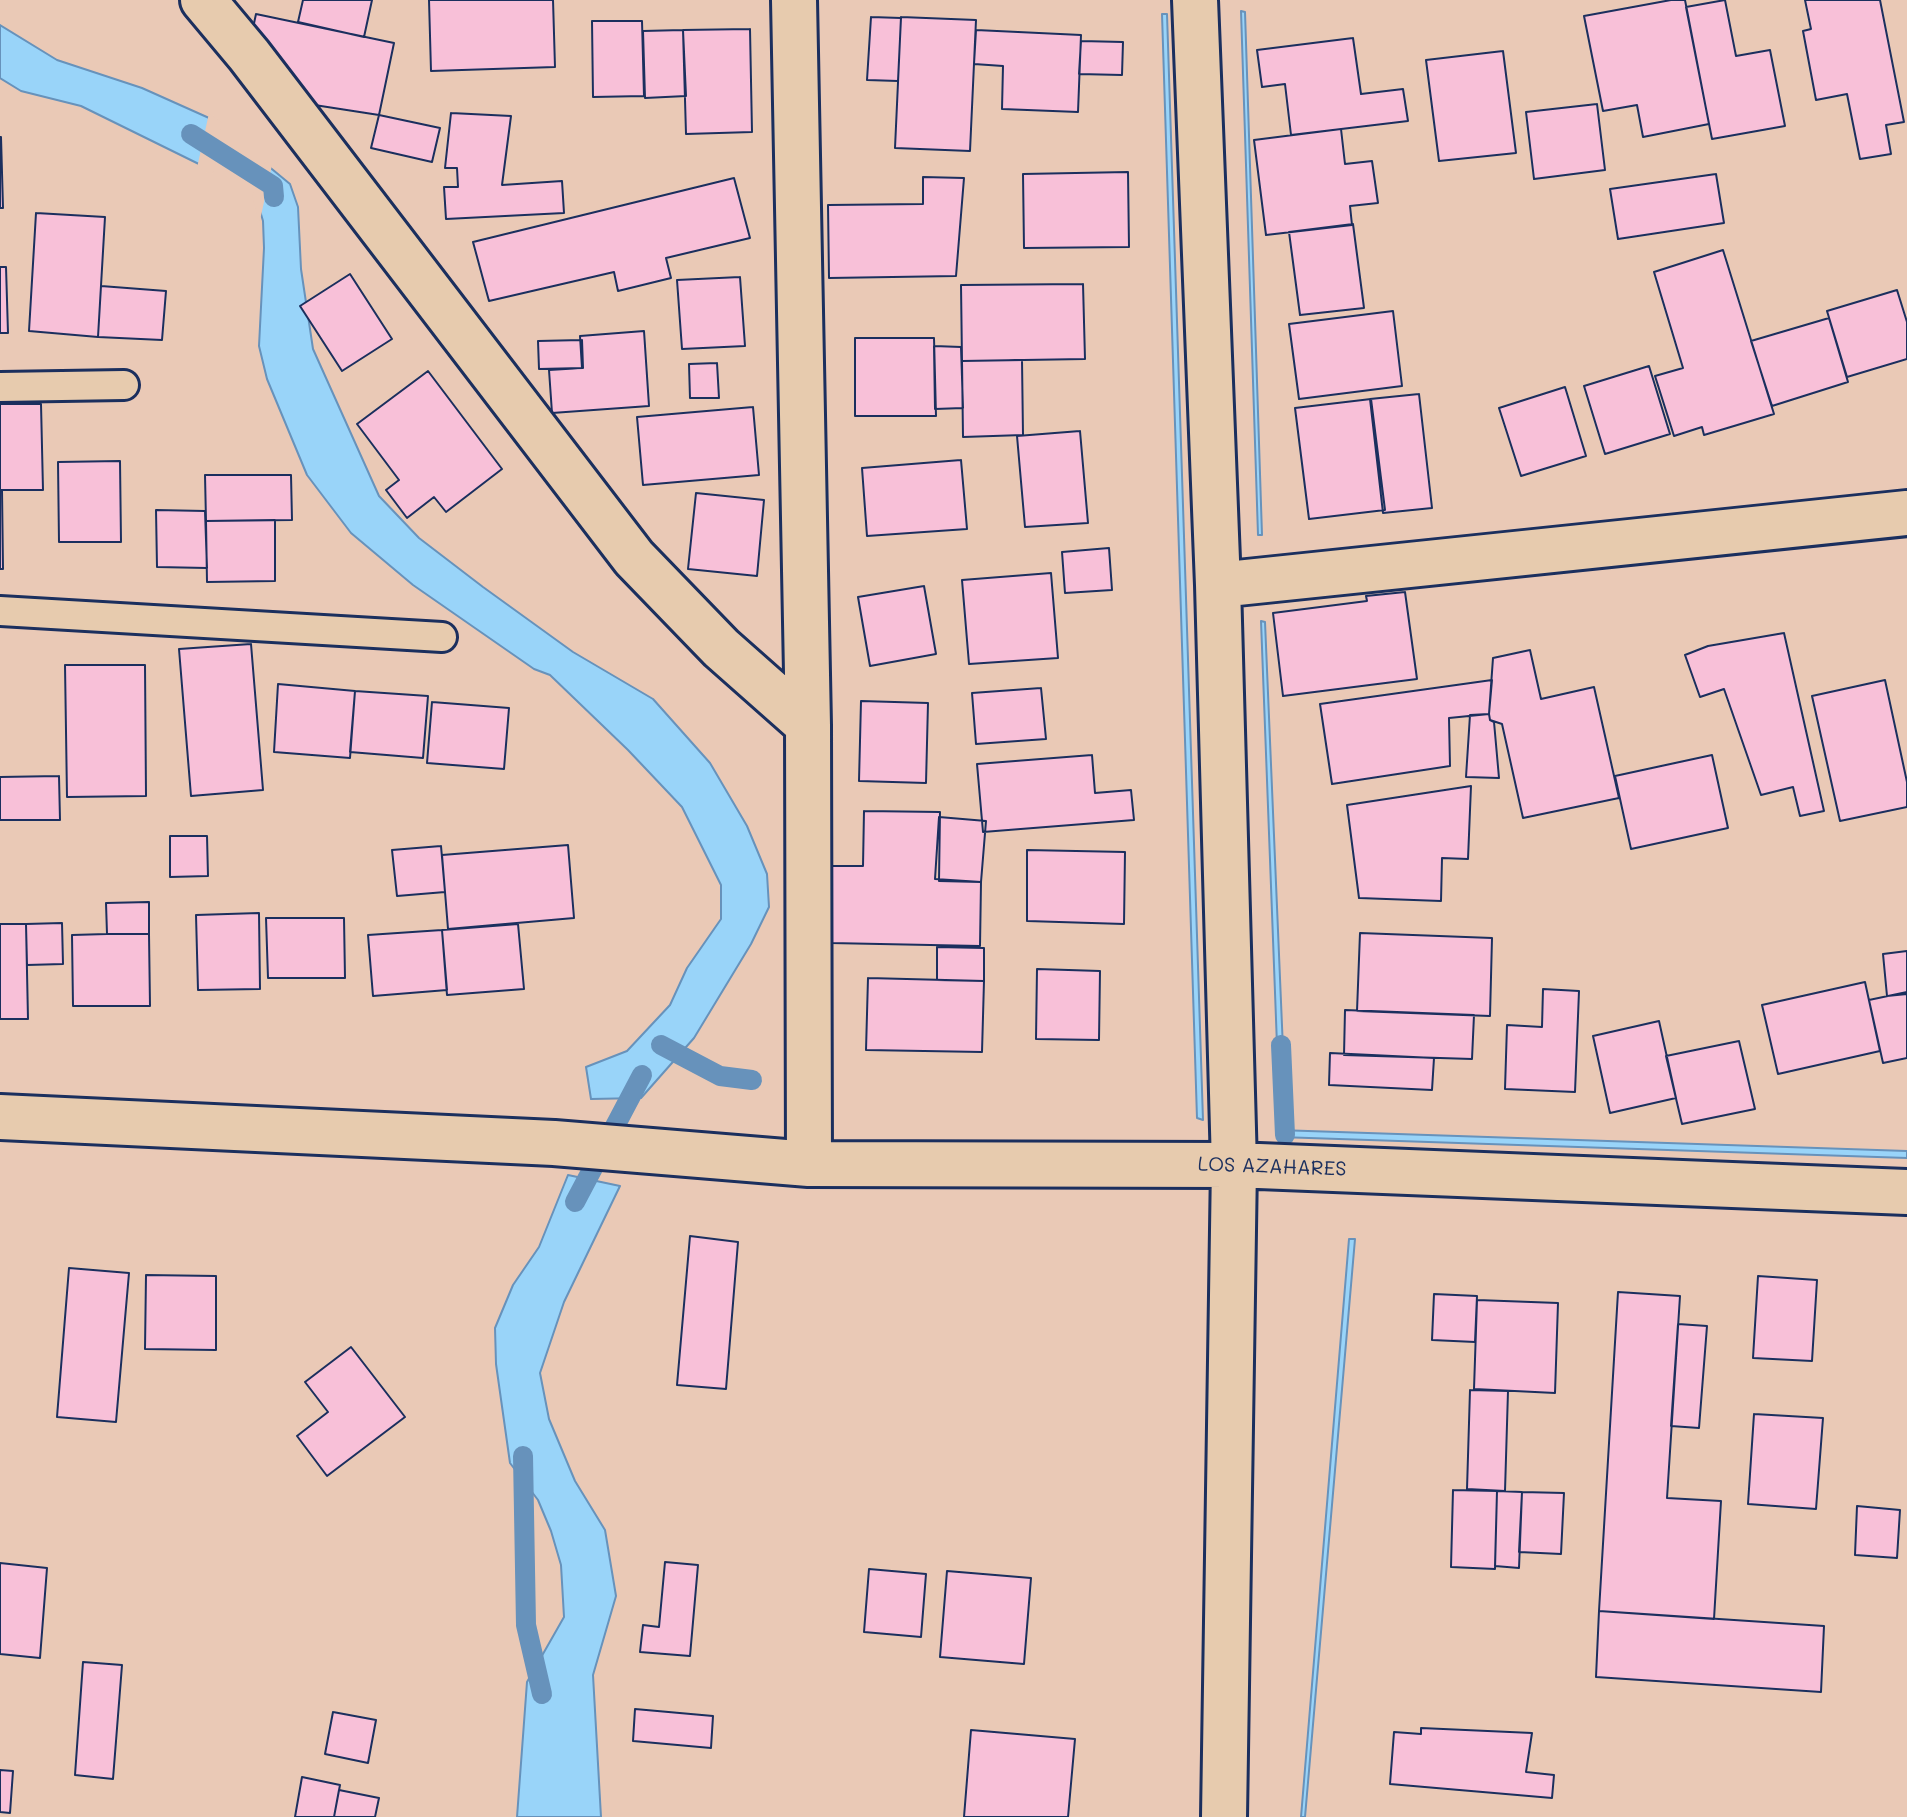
<!DOCTYPE html>
<html>
<head>
<meta charset="utf-8">
<style>
	body { margin:0 }
	canvas { display:block; background:#eac9b6 }
</style>
</head>
<body>
<canvas width="1907" height="1817"></canvas>
<script>
const c = document.querySelector('canvas').getContext('2d');
c.lineJoin = 'round';
function paint(path, color) { c.fillStyle = color; c.fill(path, 'evenodd'); }
const shape = rows => new Path2D(rows.map(r => 'M' + r).join(''));
function stroke(path, color, width, dash) { c.strokeStyle = color; c.lineWidth = width; c.lineCap = dash ? 'butt' : 'round'; c.setLineDash(dash || []); c.stroke(path); }
function write(font, color, halo, rows, align = 'center') {
  c.font = font + ' Mali,sans-serif'; c.lineWidth = 7; c.setLineDash([]); c.textBaseline = 'middle'; c.strokeStyle = halo; c.fillStyle = color; for (const [text, x, y, turn = 0] of rows) {
    c.save(); c.translate(x, y); c.rotate((+turn || 0) * Math.PI / 180); c.textAlign = isNaN(turn) ? turn : align; if (halo) c.strokeText(text, 0, 0); c.fillText(text, 0, 0); c.restore();
  }
}
const water = shape([
	[1241,11,1245,12,1262,535,1258,535,1241,11],
	[1162,14,1167,14,1203,1120,1197,1118,1162,14],
	[0,25,57,60,142,88,218,122,211,170,81,106,21,91,0,78,0,25],
	[267,165,290,184,298,207,301,269,313,349,379,496,419,538,483,587,573,652,653,699,710,763,747,826,767,874,769,907,751,944,694,1038,641,1098,591,1099,586,1067,627,1051,670,1005,687,968,721,919,721,885,682,807,628,750,550,675,534,669,413,585,351,533,307,475,267,379,259,346,264,248,263,221,256,197,267,165],
	[1261,621,1265,622,1284,1073,1278,1072,1261,621],
	[1278,1130,1907,1151,1907,1158,1279,1137,1278,1130],
	[568,1175,620,1186,564,1302,540,1373,549,1419,575,1481,605,1530,616,1596,593,1675,601,1817,517,1817,527,1682,564,1617,561,1565,551,1531,538,1500,510,1463,496,1364,495,1328,513,1285,539,1247,568,1175],
	[1349,1239,1355,1239,1305,1817,1301,1817,1349,1239]
]);
paint(water, '#99d4f9');
stroke(water, '#6792bb', 2);
paint(shape([
	[209,113,222,122,215,171,211,174,197,168],
	[267,161,272,165,259,225,252,196,263,164]
]), '#eac9b6');
stroke(shape([
	[191,134,273,186,274,197],
	[661,1045,720,1076,752,1080],
	[1281,1045,1285,1135],
	[575,1202,642,1075],
	[523,1456,526,1625,542,1694]
]), '#6792bb', 20);
const building = shape([
	[303,0,372,0,364,37,298,22,303,0],
	[429,0,553,0,555,67,431,71,429,0],
	[1671,0,1685,0,1709,124,1643,137,1637,105,1603,111,1584,16,1671,0],
	[1725,0,1736,56,1770,50,1785,126,1712,139,1686,7,1725,0],
	[1805,0,1880,0,1904,122,1886,125,1891,154,1860,159,1847,94,1816,100,1803,31,1811,29,1805,0],
	[256,14,394,43,379,115,308,104,253,28,256,14],
	[871,17,901,18,898,81,867,80,871,17],
	[901,17,976,20,970,151,895,148,901,17],
	[592,21,642,21,644,96,593,97,592,21],
	[750,29,752,132,686,134,683,30,750,29],
	[683,30,686,96,645,98,643,31,683,30],
	[976,30,1081,35,1078,112,1002,109,1003,66,974,64,976,30],
	[1353,38,1361,94,1403,89,1408,121,1291,135,1285,84,1262,87,1257,50,1353,38],
	[1081,41,1123,42,1122,75,1079,74,1081,41],
	[1503,51,1516,153,1439,161,1426,60,1503,51],
	[1597,104,1605,170,1534,179,1526,112,1597,104],
	[451,113,511,116,502,185,562,181,564,213,446,219,444,187,458,187,457,168,445,168,451,113],
	[379,115,440,128,432,162,371,148,379,115],
	[1341,129,1345,164,1372,161,1378,203,1350,206,1352,225,1266,235,1254,140,1341,129],
	[0,137,1,137,3,208,0,208,0,137],
	[1128,172,1129,247,1024,248,1023,174,1128,172],
	[1716,174,1724,223,1618,239,1610,189,1716,174],
	[923,177,964,178,956,276,829,278,828,205,923,204,923,177],
	[734,178,750,238,666,258,671,278,618,291,614,272,489,301,473,242,734,178],
	[36,213,105,217,98,337,29,331,36,213],
	[1353,224,1364,308,1300,315,1289,232,1353,224],
	[1723,250,1774,414,1704,435,1702,427,1674,436,1655,376,1683,368,1654,272,1723,250],
	[0,267,6,267,8,333,0,333,0,267],
	[350,274,392,339,342,371,300,306,350,274],
	[740,277,745,346,682,349,677,280,740,277],
	[1083,284,1085,359,962,361,961,285,1083,284],
	[101,286,166,291,162,340,98,337,101,286],
	[1897,290,1907,322,1907,359,1847,377,1827,311,1897,290],
	[1393,311,1402,386,1299,399,1289,324,1393,311],
	[1829,318,1848,382,1772,406,1751,341,1829,318],
	[644,331,649,406,552,413,549,370,582,368,580,336,644,331],
	[855,338,934,338,936,416,855,416,855,338],
	[582,340,583,368,539,369,538,341,582,340],
	[934,346,961,347,963,408,935,409,934,346],
	[1022,360,1023,435,963,437,962,361,1022,360],
	[717,363,719,398,690,398,689,364,717,363],
	[1649,366,1670,434,1605,454,1584,386,1649,366],
	[428,371,502,469,446,512,434,497,407,518,386,490,399,480,357,424,428,371],
	[1565,387,1586,456,1521,476,1499,408,1565,387],
	[1419,394,1432,508,1383,513,1370,399,1419,394],
	[1371,399,1385,510,1309,519,1295,408,1371,399],
	[0,404,41,404,43,490,0,490,0,404],
	[753,407,759,475,643,485,637,417,753,407],
	[1080,431,1088,523,1025,527,1017,436,1080,431],
	[961,460,967,529,867,536,862,468,961,460],
	[120,461,121,542,59,542,58,462,120,461],
	[205,475,291,475,292,520,206,521,205,475],
	[0,490,2,490,3,569,0,569,0,490],
	[696,493,764,500,757,576,688,569,696,493],
	[156,510,205,511,207,568,157,567,156,510],
	[275,520,275,581,207,582,206,521,275,520],
	[1109,548,1112,590,1065,593,1062,552,1109,548],
	[1051,573,1058,658,969,664,962,580,1051,573],
	[924,586,936,654,870,666,858,597,924,586],
	[1405,592,1417,679,1283,696,1273,613,1367,601,1366,596,1405,592],
	[1784,633,1824,811,1800,816,1793,787,1761,795,1724,689,1700,697,1685,655,1708,646,1784,633],
	[251,644,263,790,191,796,179,649,251,644],
	[1530,650,1541,699,1594,687,1619,798,1523,818,1502,724,1490,720,1489,714,1493,658,1530,650],
	[65,665,145,665,146,796,67,797,65,665],
	[1492,680,1489,714,1449,718,1450,766,1332,784,1320,704,1492,680],
	[1885,680,1907,782,1907,807,1840,821,1812,696,1885,680],
	[278,684,355,691,350,758,274,752,278,684],
	[1041,688,1046,739,976,744,972,693,1041,688],
	[355,691,428,696,423,758,350,752,355,691],
	[861,701,928,703,926,783,859,781,861,701],
	[432,702,509,708,504,769,427,763,432,702],
	[1489,714,1490,720,1494,722,1499,778,1466,777,1470,715,1489,714],
	[1092,755,1095,793,1131,790,1134,820,983,832,977,764,1092,755],
	[1712,755,1728,828,1631,849,1615,776,1712,755],
	[59,776,60,820,0,820,0,777,59,776],
	[1471,786,1468,859,1442,858,1441,901,1359,898,1347,805,1471,786],
	[864,811,940,812,939,881,981,882,980,946,830,943,831,866,863,866,864,811],
	[939,817,986,821,981,882,935,879,939,817],
	[170,836,207,836,208,876,170,877,170,836],
	[568,845,574,918,448,929,442,855,568,845],
	[441,846,445,892,397,896,392,850,441,846],
	[1027,850,1125,852,1124,924,1027,921,1027,850],
	[149,902,149,934,107,934,106,903,149,902],
	[259,913,260,989,198,990,196,915,259,913],
	[266,918,344,918,345,978,268,978,266,918],
	[62,923,63,964,27,965,26,924,62,923],
	[0,924,26,924,28,1019,0,1019,0,924],
	[518,924,524,989,447,995,442,930,518,924],
	[442,930,447,990,373,996,368,935,442,930],
	[1360,933,1492,938,1490,1016,1357,1011,1360,933],
	[107,934,149,934,150,1006,73,1006,72,935,107,934],
	[937,947,984,948,984,981,937,980,937,947],
	[1907,951,1907,994,1887,996,1883,954,1907,951],
	[1037,969,1100,971,1099,1040,1036,1039,1037,969],
	[868,978,984,981,982,1052,866,1050,868,978],
	[1865,982,1880,1051,1778,1074,1762,1005,1865,982],
	[1543,989,1579,991,1575,1092,1505,1089,1507,1025,1542,1027,1543,989],
	[1907,992,1907,1058,1883,1063,1869,1000,1907,992],
	[1345,1010,1474,1015,1472,1059,1344,1055,1345,1010],
	[1659,1021,1676,1098,1610,1113,1593,1036,1659,1021],
	[1739,1041,1755,1109,1682,1124,1666,1056,1739,1041],
	[1330,1053,1434,1058,1432,1090,1329,1085,1330,1053],
	[690,1236,738,1242,726,1389,677,1385,690,1236],
	[69,1268,129,1273,116,1422,57,1417,69,1268],
	[146,1275,216,1276,216,1350,145,1349,146,1275],
	[1758,1276,1817,1280,1812,1361,1753,1358,1758,1276],
	[1618,1292,1680,1296,1667,1498,1721,1501,1714,1619,1599,1611,1618,1292],
	[1434,1294,1477,1296,1475,1342,1432,1340,1434,1294],
	[1477,1300,1558,1303,1555,1393,1474,1389,1477,1300],
	[1678,1324,1707,1326,1699,1428,1671,1426,1678,1324],
	[351,1347,405,1417,327,1476,297,1436,328,1412,305,1382,351,1347],
	[1470,1390,1508,1391,1505,1491,1467,1489,1470,1390],
	[1754,1414,1823,1418,1816,1509,1748,1504,1754,1414],
	[1453,1490,1497,1491,1495,1569,1451,1567,1453,1490],
	[1497,1491,1522,1492,1519,1568,1495,1566,1497,1491],
	[1522,1492,1564,1493,1561,1554,1519,1552,1522,1492],
	[1857,1506,1900,1510,1897,1558,1855,1555,1857,1506],
	[665,1562,698,1565,690,1656,640,1652,643,1625,659,1627,665,1562],
	[0,1563,47,1568,40,1658,0,1654,0,1563],
	[869,1569,926,1574,921,1637,864,1632,869,1569],
	[947,1571,1031,1578,1024,1664,940,1657,947,1571],
	[1599,1611,1824,1626,1821,1692,1596,1677,1599,1611],
	[83,1662,122,1665,113,1779,75,1775,83,1662],
	[635,1709,713,1716,711,1748,633,1741,635,1709],
	[333,1712,376,1720,368,1763,325,1754,333,1712],
	[1421,1728,1532,1733,1526,1772,1554,1775,1552,1798,1390,1784,1394,1732,1421,1734,1421,1728],
	[971,1730,1075,1739,1068,1817,964,1817,971,1730],
	[0,1770,13,1771,10,1813,0,1812,0,1770],
	[302,1777,340,1785,334,1817,295,1817,302,1777],
	[339,1790,379,1798,375,1817,334,1817,339,1790]
]);
paint(building, '#f8c0d8');
stroke(building, '#1b2f5e', 2);
const lane = shape([
	[0,387,124,385],
	[0,611,442,637]
]);
const street = shape([
	[203,0,249,55,634,558,721,648,808,725],
	[794,0,808,725,809,1164],
	[1195,0,1218,585,1234,1165,1224,1817],
	[1218,585,1907,513],
	[0,1117,554,1143,809,1164,1234,1165,1907,1192]
]);
stroke(lane, '#1b2f5e', 34);
stroke(street, '#1b2f5e', 50);
stroke(lane, '#e7cbae', 28);
stroke(street, '#e7cbae', 44);
write('20px', '#1b2f5e', '#e7cbae', [
	["LOS AZAHARES",1272,1167,2]
]);
</script>
</body>
</html>
